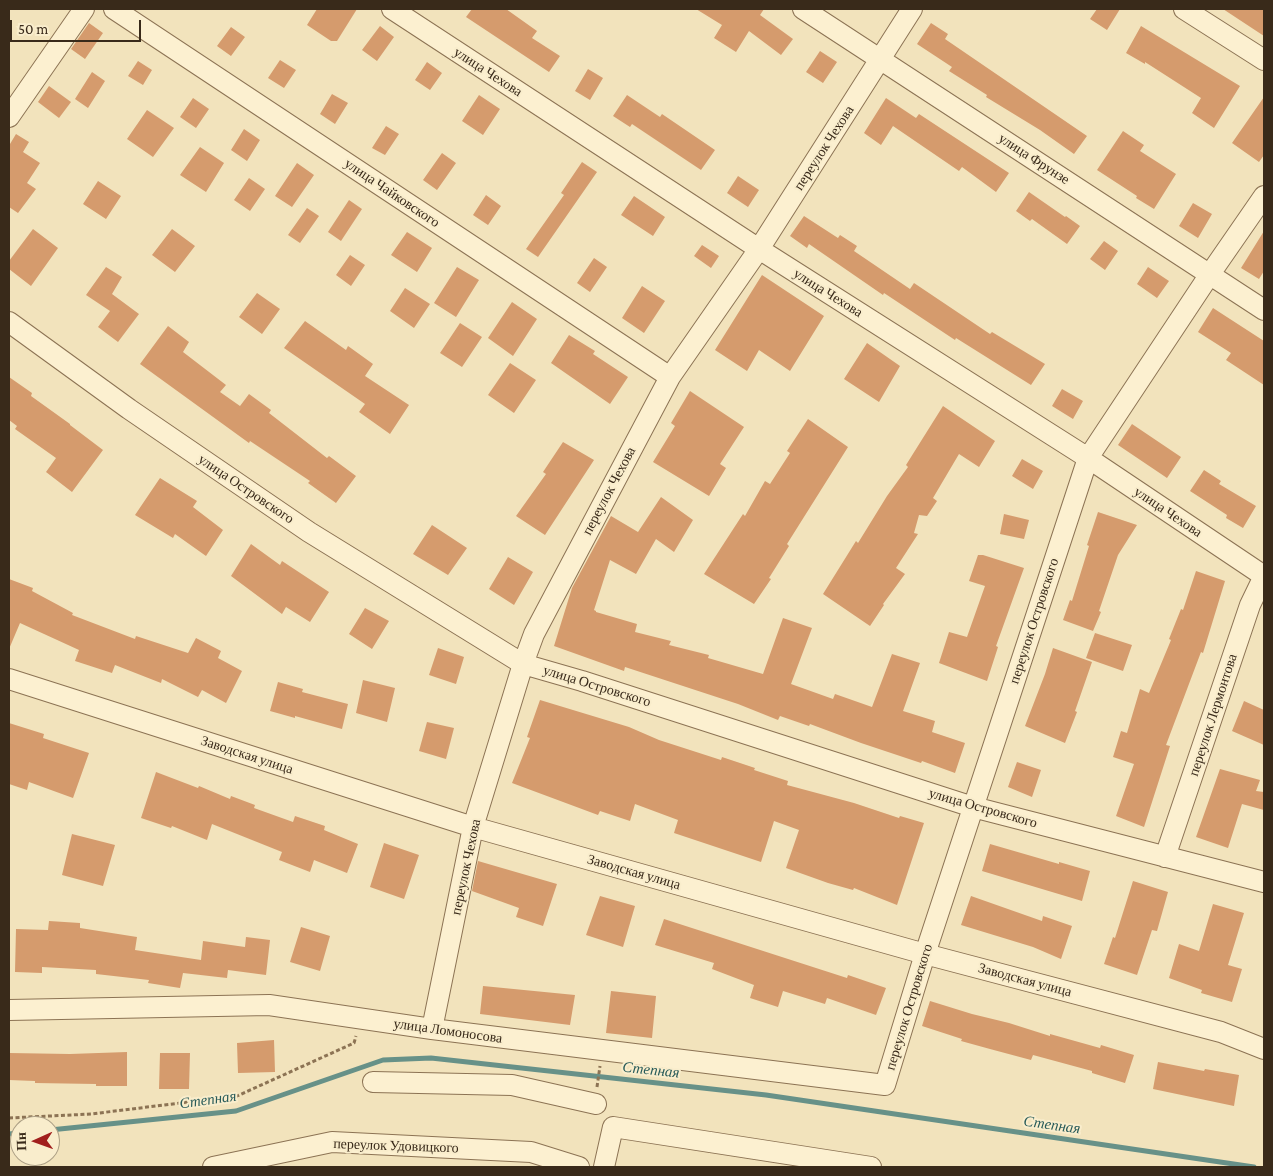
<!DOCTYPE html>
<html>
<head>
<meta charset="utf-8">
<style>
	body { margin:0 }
	#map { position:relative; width:1273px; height:1176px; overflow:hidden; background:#f2e3bc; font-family:"Crimson Pro",serif }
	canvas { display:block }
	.frame { position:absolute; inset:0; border:10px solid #392a1a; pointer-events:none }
	.north { position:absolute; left:10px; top:1116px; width:50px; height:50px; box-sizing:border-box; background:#f9edcc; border:1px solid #ac9f85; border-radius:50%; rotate:268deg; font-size:14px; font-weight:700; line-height:20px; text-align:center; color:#392a1a }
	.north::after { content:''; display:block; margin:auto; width:18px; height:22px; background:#a11f1d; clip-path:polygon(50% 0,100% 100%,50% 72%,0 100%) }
	.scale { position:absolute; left:10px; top:20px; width:131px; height:22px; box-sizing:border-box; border:2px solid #392a1a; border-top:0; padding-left:6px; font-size:15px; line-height:18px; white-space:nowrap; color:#392a1a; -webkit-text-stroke:4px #f9edcc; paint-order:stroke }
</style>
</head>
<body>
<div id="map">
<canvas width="1273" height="1176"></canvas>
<div class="frame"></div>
<div class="north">Пн</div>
<div class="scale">50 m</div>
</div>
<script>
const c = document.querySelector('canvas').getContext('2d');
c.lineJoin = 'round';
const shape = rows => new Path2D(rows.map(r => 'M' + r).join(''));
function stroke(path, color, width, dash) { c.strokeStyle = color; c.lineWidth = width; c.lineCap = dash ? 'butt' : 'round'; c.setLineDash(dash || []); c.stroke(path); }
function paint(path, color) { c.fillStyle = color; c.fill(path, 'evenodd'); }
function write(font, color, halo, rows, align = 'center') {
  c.font = font + ' "Crimson Pro",serif'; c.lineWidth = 4; c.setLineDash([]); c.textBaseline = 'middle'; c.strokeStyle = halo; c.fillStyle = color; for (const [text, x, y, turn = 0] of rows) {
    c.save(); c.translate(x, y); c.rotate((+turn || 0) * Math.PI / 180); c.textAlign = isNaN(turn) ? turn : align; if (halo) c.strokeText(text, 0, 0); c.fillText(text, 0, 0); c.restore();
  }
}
stroke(shape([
	[50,1130,236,1111,383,1060,431,1058,766,1095,1254,1167],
	[9,1134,20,1133]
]), '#679188', 5);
paint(shape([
	[317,9,357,9,337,41,331,41,307,25],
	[472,9,506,9,537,31,532,38,560,56,549,72,466,17],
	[696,9,764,9,760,15,793,39,781,55,749,31,736,52,714,38,722,25],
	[1097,9,1120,9,1107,30,1090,19],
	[1223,9,1264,9,1264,36],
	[89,23,103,33,85,59,71,49],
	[931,23,948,34,945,39,1087,136,1074,154,1040,130,986,97,987,95,949,71,952,67,917,44],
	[380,26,394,37,377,61,362,50],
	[1141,26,1240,86,1214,128,1192,113,1201,98,1145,62,1145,64,1126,53],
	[231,27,245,37,231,56,217,46],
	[820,51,837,62,823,83,806,72],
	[280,60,296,70,284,88,268,78],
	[138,61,152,70,143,85,128,76],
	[427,62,442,73,430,90,415,80],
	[588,69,603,78,590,100,575,91],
	[92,72,105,81,88,108,75,99],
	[49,86,71,102,59,118,38,102],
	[332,94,348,103,335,124,320,114],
	[479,95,500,109,483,135,462,121],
	[627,95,660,117,662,114,715,150,701,170,632,124,630,127,613,116],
	[1264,97,1264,155,1259,162,1232,143],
	[193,98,209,109,196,128,180,117],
	[886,98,916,118,919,114,1009,173,996,192,962,167,959,171,893,126,881,145,864,133],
	[147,110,174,128,153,157,127,139],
	[386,126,399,134,385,155,372,148],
	[244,129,260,140,247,161,231,150],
	[1123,131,1144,145,1140,151,1176,174,1154,209,1136,198,1137,196,1097,170],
	[16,134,29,142,23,152,40,163,27,183,36,189,18,213,9,207,9,143,10,144],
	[200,147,224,163,206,192,180,175],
	[442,153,456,163,437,190,423,180],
	[582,162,597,172,538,257,526,249,564,195,561,193],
	[297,163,314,175,292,207,275,196],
	[738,176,759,190,748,207,727,193],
	[249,178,265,189,250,211,234,200],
	[98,181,121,196,106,219,83,204],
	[1029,192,1065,217,1066,216,1080,226,1067,244,1032,219,1030,221,1016,211],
	[486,195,501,206,488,225,473,215],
	[634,196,665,217,653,236,621,215],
	[349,200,362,209,341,241,328,232],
	[1193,203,1212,214,1198,238,1179,226],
	[307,208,319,216,300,243,288,235],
	[804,216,838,238,840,235,857,246,854,251,910,289,914,283,990,334,992,332,1045,364,1031,385,956,338,955,340,884,293,883,295,809,244,807,248,790,236],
	[33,229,58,248,31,286,9,269,9,261],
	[172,229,195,246,175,272,152,255],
	[1264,231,1264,271,1259,279,1241,268],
	[407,232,432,248,417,272,391,255],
	[1104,241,1118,251,1105,270,1090,259],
	[702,245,719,256,711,268,694,256],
	[350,255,365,265,351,286,336,275],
	[594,258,607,267,590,292,577,283],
	[106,267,122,277,112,294,139,314,118,342,98,327,110,311,86,295],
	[457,267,479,280,456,317,434,303],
	[1148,267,1169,281,1157,298,1137,284],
	[762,275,824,316,790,371,759,350,747,371,715,350],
	[642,286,665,301,644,333,622,318],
	[405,288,430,304,414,328,390,311],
	[257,293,280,309,262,334,239,317],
	[512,302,537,319,513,356,488,338],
	[1213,308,1264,341,1264,385,1226,360,1231,353,1198,332],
	[305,321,346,350,348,346,373,364,365,376,409,405,390,434,359,412,365,404,284,348],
	[460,323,482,337,462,367,440,353],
	[168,326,189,342,183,352,226,385,220,392,240,406,249,394,271,410,269,413,327,458,329,456,356,476,336,503,308,483,310,481,250,441,249,443,140,364],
	[569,335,595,351,593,354,628,377,610,404,551,363],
	[867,343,900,366,879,402,844,379],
	[510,363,536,380,514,413,488,395],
	[9,377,32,393,31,396,70,424,70,425,103,450,72,492,46,472,56,458,15,429,17,426,9,420],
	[1062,389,1083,401,1073,419,1052,406],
	[690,391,744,427,720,464,726,468,709,496,653,462,675,426,671,423],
	[943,406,995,441,979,467,959,454,933,498,937,501,927,516,919,515,914,533,918,534,896,568,905,574,883,604,884,605,870,626,823,594,856,541,858,543,887,496,908,467,906,465],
	[808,419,848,447,787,544,789,546,769,578,771,579,754,604,704,574,743,514,745,516,765,481,770,484,790,453,787,451],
	[1132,424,1181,457,1167,478,1118,445],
	[563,442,594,460,545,535,516,516,546,474,543,472],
	[1022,459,1043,471,1033,489,1012,476],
	[1204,470,1221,481,1219,484,1256,506,1243,528,1226,518,1227,515,1190,491],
	[160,478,197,501,193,507,223,530,206,556,175,534,173,538,135,515],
	[661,497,693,520,674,552,656,539,636,574,610,560,594,610,596,611,596,612,637,624,635,632,671,641,669,645,709,655,708,658,763,674,783,618,812,628,791,684,833,699,835,694,872,707,892,654,920,663,903,711,935,721,932,732,965,743,955,773,922,761,921,763,861,743,810,724,809,726,780,716,778,720,738,704,625,667,624,671,554,646,572,588,611,516,638,532],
	[1098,512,1137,525,1118,555,1099,611,1101,612,1093,631,1063,620,1070,600,1072,601,1089,546,1087,545],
	[1004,514,1029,520,1024,539,1000,534],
	[432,525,467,548,448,575,413,554],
	[251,544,280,565,282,561,329,592,310,622,286,607,282,614,231,576],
	[978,555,983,555,1024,568,996,646,998,647,987,681,939,663,949,632,967,637,985,586,969,581],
	[508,557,533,572,514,605,489,589],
	[1196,571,1225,581,1203,653,1201,652,1166,745,1170,746,1144,827,1116,816,1134,764,1113,757,1121,731,1127,733,1140,689,1149,693,1171,640,1169,639,1181,609,1183,610],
	[9,579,33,588,32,591,73,613,72,615,135,639,136,636,188,653,196,638,221,651,218,658,242,671,226,703,202,690,198,697,162,679,161,683,115,665,112,673,75,661,79,650,20,623,9,649],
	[365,608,389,621,372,649,349,634],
	[1095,633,1132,645,1123,671,1086,658],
	[438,648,464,657,456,684,429,675],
	[1053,648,1092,662,1075,711,1077,712,1065,743,1025,726,1045,674],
	[363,680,395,688,387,722,356,713],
	[278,682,303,689,302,692,348,704,342,729,295,716,295,718,270,711],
	[540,700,629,727,659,740,721,760,722,757,755,768,754,770,788,781,787,785,854,803,899,818,900,816,924,823,897,905,854,888,853,890,828,883,786,868,799,830,774,821,761,862,674,833,678,820,635,804,630,821,600,811,598,815,512,783,530,738,527,737],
	[1244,701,1264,710,1264,745,1232,731],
	[427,722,454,728,446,759,419,751],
	[9,723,44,734,43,738,89,753,73,798,29,782,27,790,9,784],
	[1017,762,1041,770,1032,797,1008,787],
	[1220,769,1260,780,1256,791,1264,792,1264,810,1242,804,1228,848,1196,837],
	[156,772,198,788,199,786,230,799,231,796,255,805,254,808,293,822,295,816,325,826,324,830,358,844,347,873,314,860,310,872,279,860,282,852,212,824,207,840,172,826,171,828,141,818],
	[72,834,115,845,103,886,62,875],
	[384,843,419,855,404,899,370,887],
	[990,844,1059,864,1059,862,1090,871,1082,901,982,871],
	[478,861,557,884,543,926,516,917,519,908,472,891],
	[1133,881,1168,892,1157,931,1152,930,1137,975,1104,964,1113,937,1115,938],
	[600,896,635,906,623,947,586,935],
	[971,896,1042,921,1043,916,1072,926,1061,959,1033,947,961,925],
	[1213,904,1244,913,1228,965,1242,969,1232,1002,1201,993,1202,990,1169,978,1179,944,1199,951],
	[664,919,847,978,848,975,886,988,876,1015,827,998,825,1004,783,991,778,1007,750,998,754,985,712,969,714,963,655,945],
	[49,921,80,923,80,928,137,937,135,950,201,960,203,941,245,947,246,937,270,940,266,975,228,970,227,978,183,973,180,988,148,983,149,980,96,974,96,970,42,967,42,973,15,972,16,929,48,930],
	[301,927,330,936,320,971,290,962],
	[483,986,575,995,570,1025,480,1014],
	[611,991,656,996,652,1038,606,1033],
	[930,1001,972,1014,1009,1023,1050,1036,1050,1034,1100,1048,1101,1045,1134,1055,1125,1083,1092,1073,1092,1071,1033,1055,1031,1060,990,1049,961,1041,962,1039,922,1026],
	[274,1040,275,1072,238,1073,237,1043],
	[127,1052,127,1086,96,1086,96,1084,35,1083,35,1081,9,1080,9,1053,70,1054],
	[160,1053,190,1053,189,1089,159,1089],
	[1158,1062,1204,1071,1205,1069,1239,1075,1234,1106,1153,1089]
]), '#d59b6d');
const minor = shape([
	[114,9,670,377],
	[392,9,759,249,1088,458,1264,576],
	[803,9,1264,310],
	[1184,9,1264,60],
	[9,117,84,9],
	[9,322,129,409,309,532,523,664,582,681,973,807,1264,882],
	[9,679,473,827,925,954,1221,1032,1264,1049],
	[1165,857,1250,605,1264,576],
	[9,1010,269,1005,432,1029,885,1085,925,954,1088,458,1210,274,1264,196],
	[432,1029,473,827,523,664,534,634,670,377,759,249,912,9],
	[373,1082,512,1085,596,1104],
	[213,1167,332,1142,531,1152,579,1167],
	[604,1167,613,1127,871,1167]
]);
stroke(minor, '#8c7354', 22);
stroke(shape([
	[597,1087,600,1066],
	[9,1118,91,1114,237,1096,354,1043,356,1036]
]), '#8c7354', 3, [4, 2.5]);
stroke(minor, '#fcf0d0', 20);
write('14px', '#392a1a', '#f9edcc', [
	["улица Чехова",488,72,33],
	["переулок Чехова",824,148,-57],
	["улица Фрунзе",1034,159,33],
	["улица Чайковского",392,193,34],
	["улица Чехова",828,293,32],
	["улица Островского",246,489,34],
	["переулок Чехова",609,491,-62],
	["улица Чехова",1168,512,34],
	["переулок Островского",1034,621,-72],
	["улица Островского",597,686,17],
	["переулок Лермонтова",1213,715,-72],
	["Заводская улица",247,755,18],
	["улица Островского",983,808,16],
	["переулок Чехова",466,867,-78],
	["Заводская улица",634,872,16],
	["Заводская улица",1025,980,15],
	["переулок Островского",909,1007,-73],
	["улица Ломоносова",448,1031,8],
	["переулок Удовицкого",396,1146,2]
]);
write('italic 15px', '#285b59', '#f9edcc', [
	["Степная",651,1070,6],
	["Степная",208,1100,-8],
	["Степная",1052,1125,8]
]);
</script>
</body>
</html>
